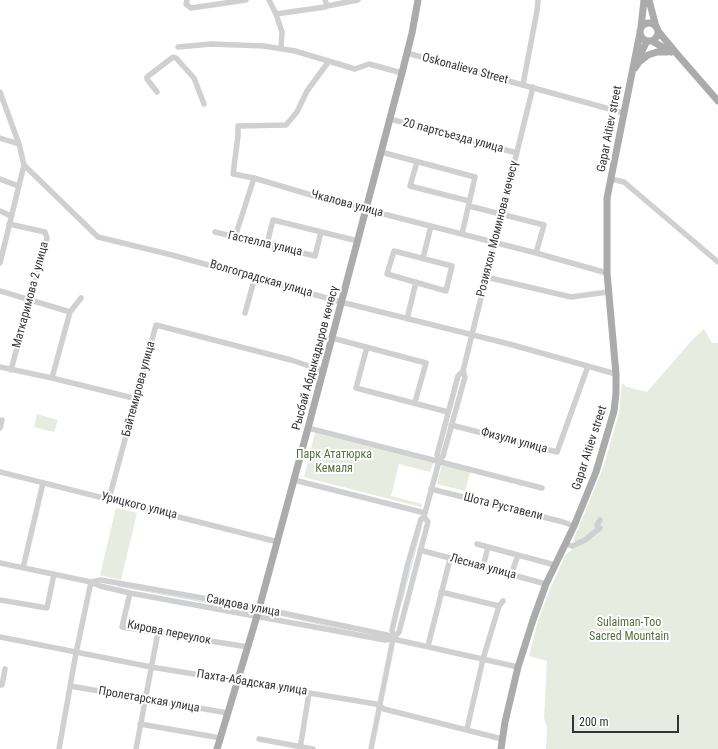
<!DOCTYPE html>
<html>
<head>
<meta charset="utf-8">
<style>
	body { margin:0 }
	#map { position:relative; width:718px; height:749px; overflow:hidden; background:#fff; font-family:"Roboto Condensed",sans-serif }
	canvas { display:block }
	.scale { position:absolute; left:572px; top:715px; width:107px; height:18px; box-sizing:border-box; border:2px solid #333; border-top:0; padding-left:5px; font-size:12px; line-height:14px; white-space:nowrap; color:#333; -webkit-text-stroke:3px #fff; paint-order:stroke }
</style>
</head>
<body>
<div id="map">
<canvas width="718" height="749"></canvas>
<div class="scale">200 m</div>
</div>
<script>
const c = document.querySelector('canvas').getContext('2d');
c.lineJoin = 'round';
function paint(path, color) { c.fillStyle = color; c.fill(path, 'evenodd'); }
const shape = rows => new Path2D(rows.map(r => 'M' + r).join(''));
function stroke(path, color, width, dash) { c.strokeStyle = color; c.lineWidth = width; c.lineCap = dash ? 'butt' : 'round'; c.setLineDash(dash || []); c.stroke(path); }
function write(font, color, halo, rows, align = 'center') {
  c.font = font + ' "Roboto Condensed",sans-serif'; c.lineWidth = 4; c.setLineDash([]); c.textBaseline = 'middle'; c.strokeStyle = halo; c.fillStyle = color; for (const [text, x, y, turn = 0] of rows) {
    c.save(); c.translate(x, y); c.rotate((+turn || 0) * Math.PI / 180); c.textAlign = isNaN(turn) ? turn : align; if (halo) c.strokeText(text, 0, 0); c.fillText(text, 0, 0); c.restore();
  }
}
paint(shape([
	[704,329,712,343,718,343,718,749,546,749,547,728,544,718,547,661,529,656,538,621,550,589,566,554,571,551,575,541,573,541,602,471,619,414,622,383,627,387,647,392,692,340],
	[37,414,58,420,54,432,34,427],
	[315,433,433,463,430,472,399,464,391,496,422,504,421,507,304,477],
	[442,464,470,472,465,491,437,484],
	[116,508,137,513,121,580,100,575]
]), '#e6ecdf');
stroke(shape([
	[118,586,253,611],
	[402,601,421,528],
	[266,612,355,632]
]), '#cfe2ee', 1);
stroke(shape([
	[187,0,186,4,191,8,246,0],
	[269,0,276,14],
	[327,6,358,0],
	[178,47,211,44,264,46,295,51,355,69,369,64,402,73],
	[281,48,282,32,276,14,325,7,327,6,325,0],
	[407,53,624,113],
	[329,61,307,91,297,112,286,125,238,126,238,136,233,174,254,178,321,198,536,253,607,273],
	[523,84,537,11,538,0],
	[0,92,19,144,24,165,0,263],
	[157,92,147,79,147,77,173,57,176,58,194,78,204,104],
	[390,119,517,153],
	[0,138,19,144],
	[381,152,475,177,462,234],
	[417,162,410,186,469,201],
	[24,165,98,237,172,255,341,302,509,344,616,374],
	[0,179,18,186],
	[611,179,624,182,718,262],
	[469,206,544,225,536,253],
	[0,211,11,216],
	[9,224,45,232,47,238,11,370],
	[215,232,315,256,321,232],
	[235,237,254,178],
	[267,244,273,220,358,241],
	[394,251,452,266,446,291,387,274,394,251],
	[423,258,431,226],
	[486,277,571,297,608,292],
	[0,291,70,312],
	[245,313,255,277],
	[407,319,416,282],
	[332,338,426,363,415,402],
	[367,347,356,388,448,412],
	[0,367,52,378,137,399],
	[52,378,70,312,81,298],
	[451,425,557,452,588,366],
	[0,428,2,420],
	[308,428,542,488],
	[439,461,437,455,458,376,463,371,533,87],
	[0,472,278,542],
	[294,480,425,513],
	[431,489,563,522,574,526],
	[113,500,110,495,156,325,291,360,324,371],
	[598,529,597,525,600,520],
	[477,544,555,565],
	[566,544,572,546,585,540,600,528],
	[420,550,546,584],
	[0,563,91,582,100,586,130,593,385,640,393,639],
	[483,567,488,547],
	[23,568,43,483],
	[511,575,518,555],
	[91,582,101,580,259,608,387,635,393,639,518,667],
	[441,592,499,606],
	[130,593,122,627,248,647],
	[0,600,47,608,54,574],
	[0,637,151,667,376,704,384,709,502,739],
	[393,639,399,632,428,522,424,517],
	[428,646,450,559],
	[0,685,2,685,5,669],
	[70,686,228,713],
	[140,724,221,738],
	[467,729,483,659,499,606,503,601],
	[259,739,313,749],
	[59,749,76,653,91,582],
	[136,749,158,632],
	[300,749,309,693],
	[371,749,393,639,392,630,408,563,421,519,424,517,439,461,443,456,465,377,463,371]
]), '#d0d0d0', 5.5);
stroke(shape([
	[649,0,656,27],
	'640 32a9 9 0 1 1 18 0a9 9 0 1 1-18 0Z',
	[641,27,644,0],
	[658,31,677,54,718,101],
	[652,41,671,52],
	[637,61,647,41],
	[635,68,639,62,648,55,657,52,667,52],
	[217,749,257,616,308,428,402,73,412,33,418,0],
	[501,749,505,722,518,667,533,620,546,584,574,526,596,472,614,411,616,393,616,374,607,273,607,198,640,33]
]), '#ababab', 7);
write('12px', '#333', '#fff', [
	["Oskonalieva Street",465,69,15],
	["Gapar Aitiev street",610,129,-79],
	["20 партсъезда улица",453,136,15],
	["Чкалова улица",347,204,15],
	["Розияхон Моминова көчөсү",498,229,-76],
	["Гастелла улица",265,244,13],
	["Волгоградская улица",261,279,16],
	["Маткаримова 2 улица",31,295,-75],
	["Рысбай Абдыкадыров көчөсү",316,358,-75],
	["Байтемирова улица",139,389,-75],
	["Физули улица",514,441,15],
	["Gapar Aitiev street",590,448,-72],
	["Урицкого улица",139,506,14],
	["Шота Руставели",503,507,14],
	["Лесная улица",483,567,15],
	["Саидова улица",243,606,11],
	["Кирова переулок",169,633,11],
	["Пахта-Абадская улица",252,683,9],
	["Пролетарская улица",149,700,10]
]);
write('12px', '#56703f', '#fff', [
	["Парк Ататюрка",334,455],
	["Кемаля",334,469],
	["Sulaiman-Too",629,623],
	["Sacred Mountain",629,637]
]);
</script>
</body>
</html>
